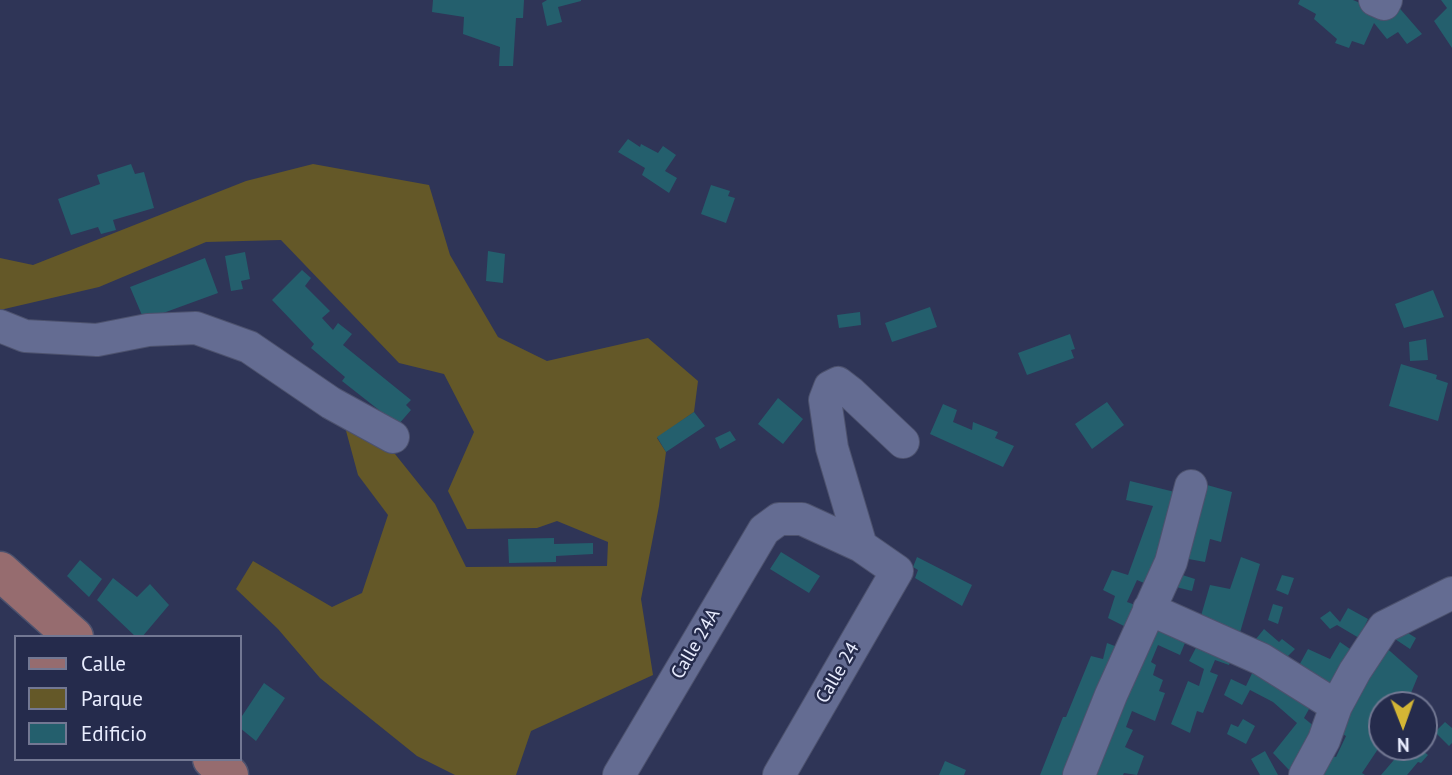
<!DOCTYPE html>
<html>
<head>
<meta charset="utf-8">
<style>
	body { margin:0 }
	#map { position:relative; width:1452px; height:775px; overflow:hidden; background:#2f3557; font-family:"PT Sans",sans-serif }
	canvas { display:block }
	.legend { position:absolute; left:14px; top:635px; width:228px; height:126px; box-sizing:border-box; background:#252b4c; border:2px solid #737893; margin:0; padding:9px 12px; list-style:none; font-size:21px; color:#e8ecfe }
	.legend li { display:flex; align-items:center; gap:14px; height:35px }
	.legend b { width:35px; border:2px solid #737893 }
	.north { position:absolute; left:1368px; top:691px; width:70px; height:70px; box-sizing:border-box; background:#252b4c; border:2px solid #737893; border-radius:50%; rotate:179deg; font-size:19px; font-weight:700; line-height:28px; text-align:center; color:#e8ecfe }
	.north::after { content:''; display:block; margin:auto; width:24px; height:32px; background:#d4b635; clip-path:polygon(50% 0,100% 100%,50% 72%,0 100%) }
</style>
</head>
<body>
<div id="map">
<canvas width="1452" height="775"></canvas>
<ul class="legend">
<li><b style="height:9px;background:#966c6f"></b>Calle</li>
<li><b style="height:19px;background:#645828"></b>Parque</li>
<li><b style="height:19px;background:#245f6d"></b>Edificio</li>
</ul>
<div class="north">N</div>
</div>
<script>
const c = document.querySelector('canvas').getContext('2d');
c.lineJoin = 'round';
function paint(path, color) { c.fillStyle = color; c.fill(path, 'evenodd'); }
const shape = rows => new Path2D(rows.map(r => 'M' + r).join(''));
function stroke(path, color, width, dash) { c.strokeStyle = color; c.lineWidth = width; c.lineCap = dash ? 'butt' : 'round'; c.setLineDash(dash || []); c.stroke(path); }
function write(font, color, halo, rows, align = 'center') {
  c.font = font + ' "PT Sans",sans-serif'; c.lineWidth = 5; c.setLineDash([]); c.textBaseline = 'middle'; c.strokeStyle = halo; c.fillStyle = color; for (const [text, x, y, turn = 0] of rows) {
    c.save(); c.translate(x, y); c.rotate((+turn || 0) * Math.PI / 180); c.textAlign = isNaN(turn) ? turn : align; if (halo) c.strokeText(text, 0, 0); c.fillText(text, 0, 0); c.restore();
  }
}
paint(shape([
	[313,164,429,185,450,255,498,337,547,361,648,338,698,381,694,412,657,438,666,452,659,506,641,599,653,675,531,731,516,775,455,775,417,756,320,678,278,629,236,589,253,561,332,607,362,593,388,515,358,475,345,427,395,454,435,504,466,567,607,566,608,542,557,521,537,528,467,529,448,491,474,432,444,374,399,363,281,240,206,242,99,287,0,310,0,258,33,265,246,181]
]), '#645828');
paint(shape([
	[433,0,524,0,523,18,516,18,513,66,499,66,500,47,463,34,464,17,432,12],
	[547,0,581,0,581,1,558,7,562,22,547,26,542,3],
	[1300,0,1353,0,1382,12,1395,3,1422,34,1407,44,1398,32,1387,39,1374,23,1364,45,1352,41,1349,48,1335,43,1337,39,1314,19,1316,14,1298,4],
	[1441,0,1452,0,1452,48,1434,21,1447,8],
	[628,139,640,147,641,144,658,153,663,146,676,155,665,171,677,178,669,193,642,175,645,168,618,152],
	[131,164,135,174,144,172,154,208,113,220,116,230,101,234,98,227,71,235,58,199,100,184,97,175],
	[711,185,730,191,728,196,735,198,726,223,701,214],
	[488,251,505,254,503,283,486,281],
	[245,252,250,279,241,281,243,289,231,291,225,256],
	[205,258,218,293,144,320,130,287],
	[302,270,311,278,305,286,330,311,322,318,333,330,338,323,352,334,343,345,411,400,406,405,411,410,398,425,342,381,345,377,311,348,314,344,272,300],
	[1433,290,1444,317,1404,328,1395,304],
	[930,307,937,327,892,342,885,323],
	[860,312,861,325,839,328,837,315],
	[1070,334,1075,349,1071,350,1074,358,1027,375,1018,353],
	[1426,339,1428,360,1410,361,1409,342],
	[1401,364,1437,375,1436,379,1448,383,1438,421,1389,406],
	[778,398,803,419,783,444,758,424],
	[1107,402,1124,425,1092,449,1075,424],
	[943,404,957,410,953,422,972,430,973,422,998,432,995,438,1014,446,1003,467,930,434],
	[694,412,705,426,666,452,657,437],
	[730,431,736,440,720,449,715,438],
	[1130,481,1179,493,1151,586,1137,580,1127,602,1141,607,1132,630,1108,618,1115,596,1103,590,1112,570,1128,575,1153,506,1126,500],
	[1200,483,1232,492,1221,542,1210,539,1205,562,1183,558],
	[554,538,554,544,593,543,593,554,556,556,556,562,509,563,508,539],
	[781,552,820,576,809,593,770,569],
	[917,557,972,585,962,606,915,578,918,570,913,567],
	[1241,557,1260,564,1239,636,1198,626,1210,585,1230,589],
	[80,560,102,579,89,597,67,576],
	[1176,573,1195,579,1192,591,1172,586],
	[1282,575,1294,578,1288,595,1276,590],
	[113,578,137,597,150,584,169,605,142,637,136,637,97,600],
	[1273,604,1283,607,1278,624,1268,620],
	[1348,608,1368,619,1359,638,1337,625,1330,629,1320,618,1330,611,1340,622],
	[1152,617,1187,638,1180,655,1158,645,1151,662,1156,665,1153,675,1163,680,1159,691,1165,693,1155,721,1132,711,1126,727,1133,730,1125,747,1144,756,1137,775,1124,773,1123,775,1087,775],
	[1398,627,1416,638,1410,649,1392,637],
	[1264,629,1279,642,1282,639,1295,649,1284,660,1256,639],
	[1199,642,1232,656,1229,665,1215,660,1210,672,1218,675,1203,713,1197,711,1190,733,1171,724,1188,681,1199,686,1204,669,1189,661],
	[1340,642,1350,649,1328,690,1296,671,1308,649,1330,659],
	[1107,643,1120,648,1071,775,1040,775,1063,717,1066,717,1091,656,1103,659],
	[1382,644,1418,676,1406,705,1382,705,1382,743,1362,773,1365,775,1319,775,1327,755,1336,757,1346,736,1337,731],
	[1255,667,1313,702,1304,718,1315,727,1307,751,1289,770,1273,753,1297,723,1273,702,1250,690,1242,705,1224,695,1231,679,1246,686],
	[264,683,285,698,256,741,240,728,240,719],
	[1243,719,1255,726,1246,744,1227,734,1231,724,1238,727],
	[1445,722,1452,728,1452,743,1449,746,1435,732],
	[1405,747,1418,747,1428,755,1421,763,1418,762,1407,775,1381,775],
	[1265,751,1278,775,1260,775,1251,759],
	[945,761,966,770,964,775,939,775]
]), '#245f6d');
const minor = shape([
	[1375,0,1384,4,1386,0],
	[0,326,25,336,97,340,148,330,196,328,249,347,331,403,393,437],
	[861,546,832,448,825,400,830,387,838,383,851,393,903,442],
	[1149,609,1261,659,1336,706],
	[619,775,764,530,779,519,802,519,861,546,897,571,779,775],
	[1079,775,1111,695,1171,562,1191,486],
	[1305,775,1324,740,1336,706,1355,671,1384,627,1452,593]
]);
const major = shape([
	[0,571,74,637],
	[212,759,229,775]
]);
stroke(minor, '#4d526e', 34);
stroke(major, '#4d526e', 41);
stroke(minor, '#646c92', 32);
stroke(major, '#966c6f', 38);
write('19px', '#e8ecfe', '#252b4c', [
	["Calle 24A",696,644,-60],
	["Calle 24",838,673,-60]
]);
</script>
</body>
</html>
